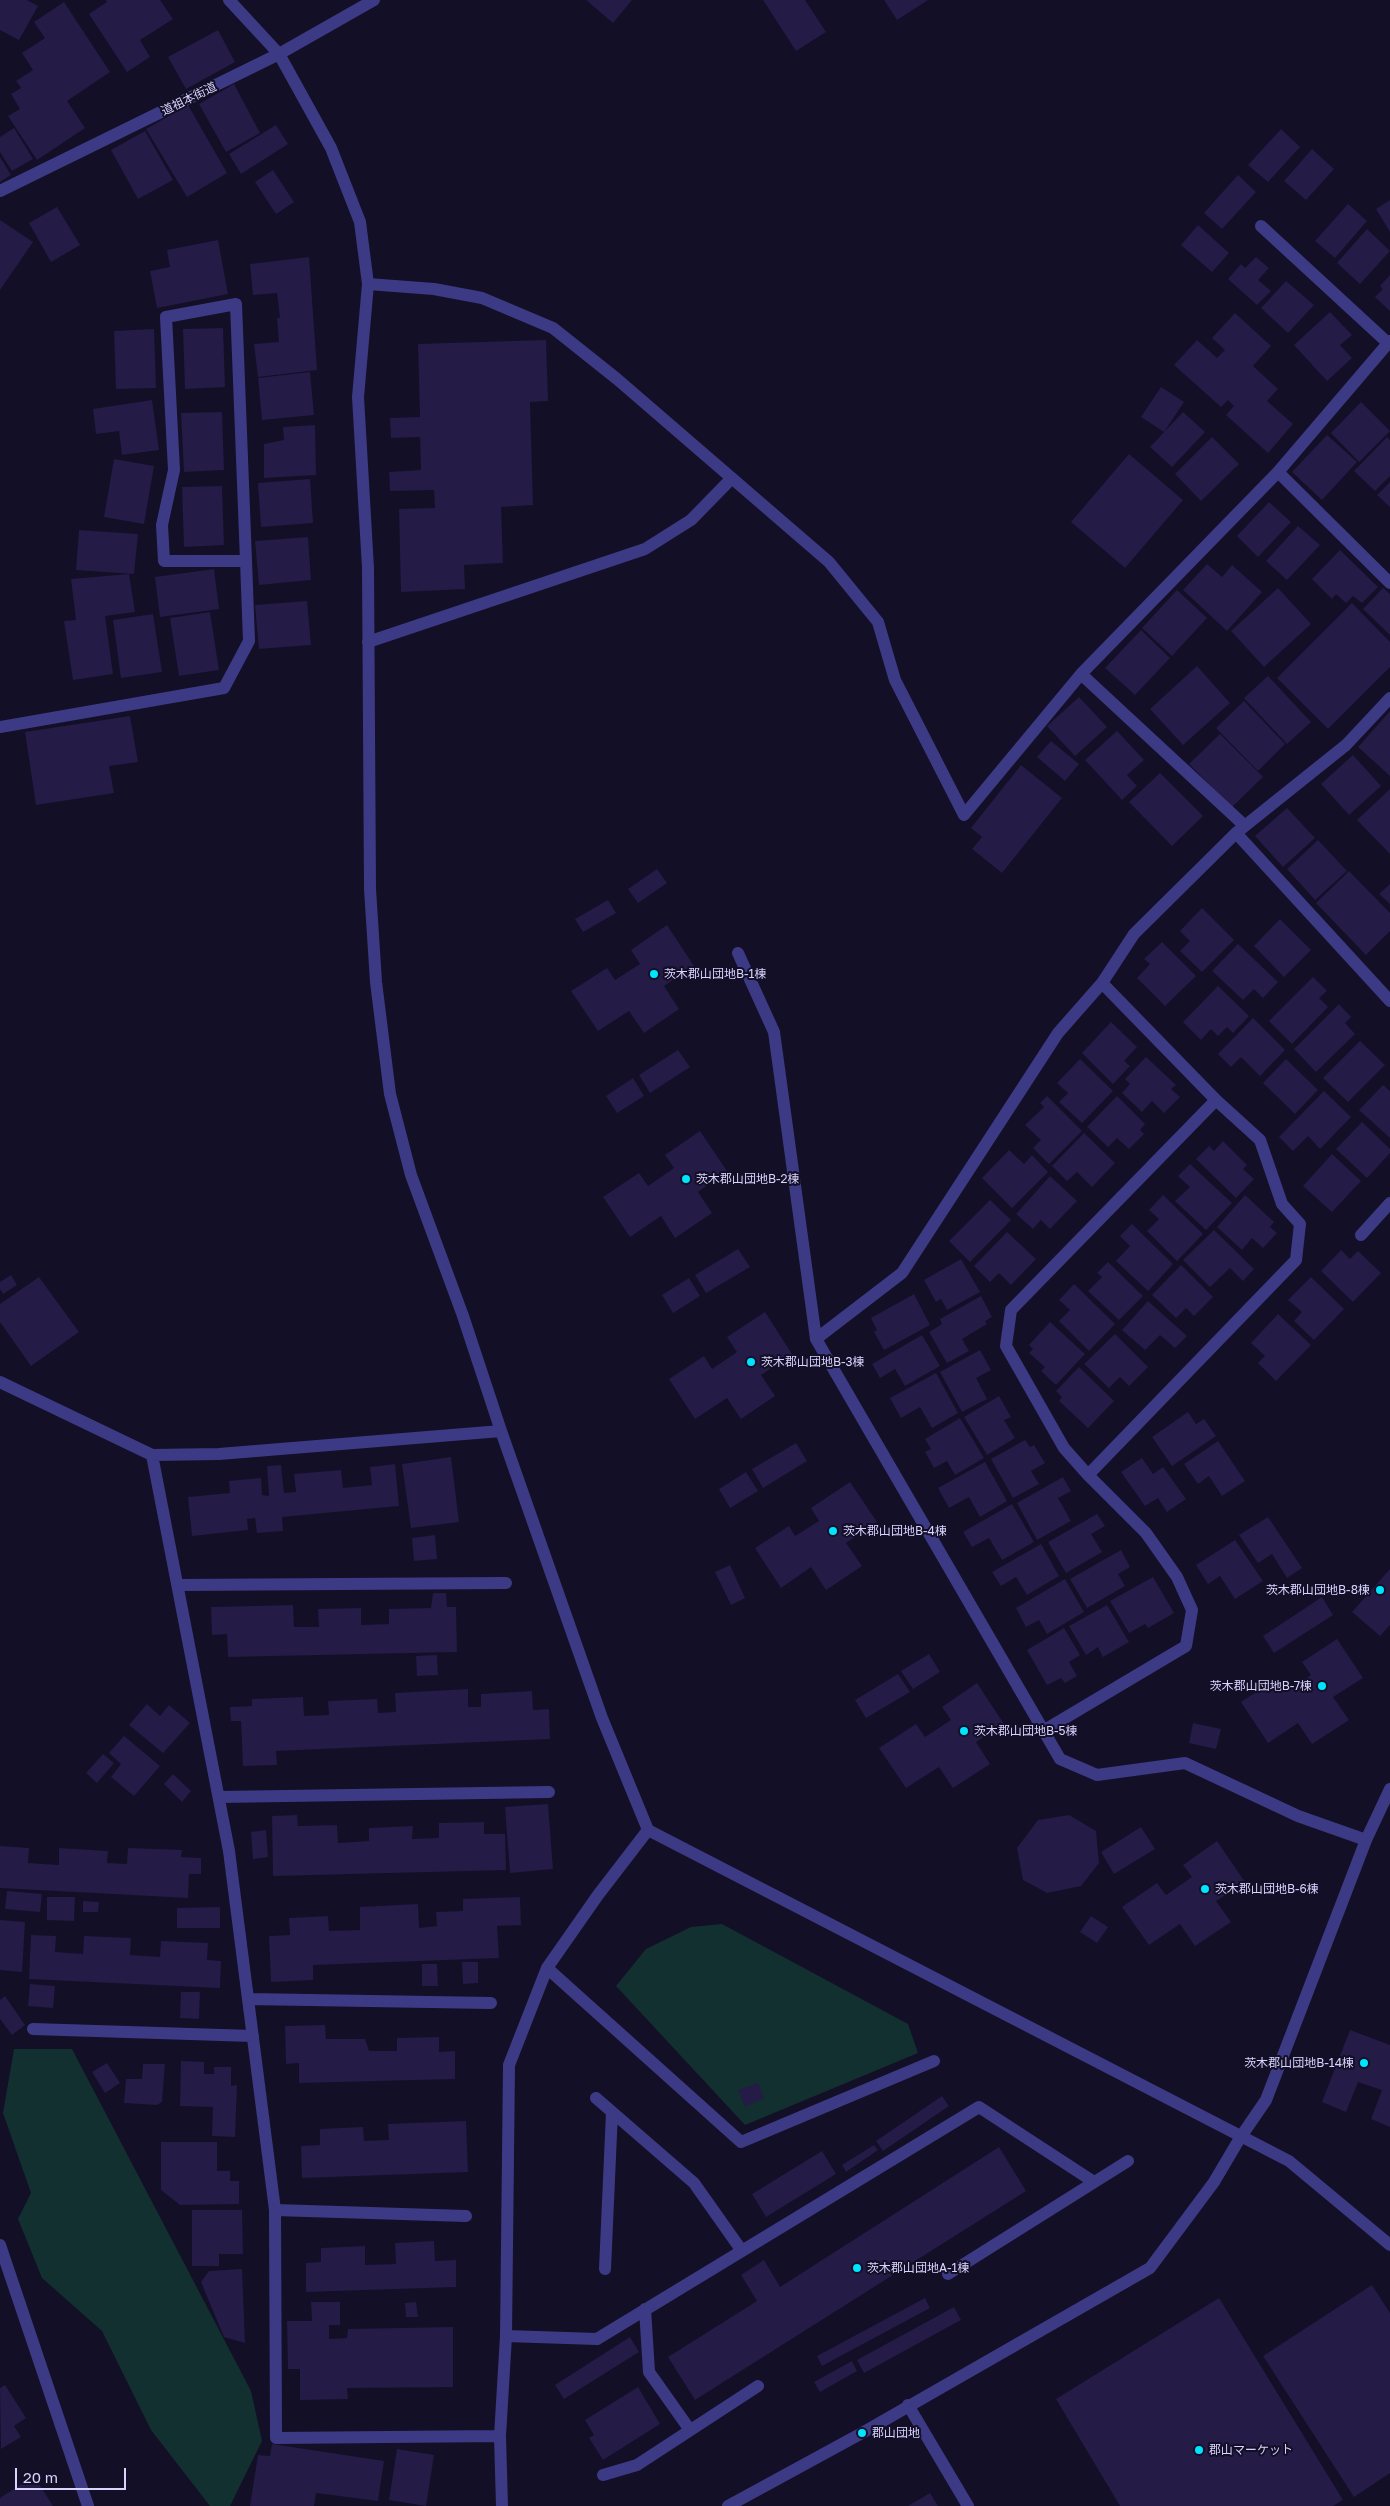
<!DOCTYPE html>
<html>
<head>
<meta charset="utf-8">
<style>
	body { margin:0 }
	#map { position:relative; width:1390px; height:2506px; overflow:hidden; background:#130f26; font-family:"Golos Text",sans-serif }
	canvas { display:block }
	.scale { position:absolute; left:15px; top:2468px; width:111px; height:22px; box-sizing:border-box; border:2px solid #d9d4ff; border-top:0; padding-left:6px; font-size:15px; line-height:18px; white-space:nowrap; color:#d9d4ff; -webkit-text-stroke:4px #130f26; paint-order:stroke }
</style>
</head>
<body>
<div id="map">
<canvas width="1390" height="2506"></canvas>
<div class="scale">20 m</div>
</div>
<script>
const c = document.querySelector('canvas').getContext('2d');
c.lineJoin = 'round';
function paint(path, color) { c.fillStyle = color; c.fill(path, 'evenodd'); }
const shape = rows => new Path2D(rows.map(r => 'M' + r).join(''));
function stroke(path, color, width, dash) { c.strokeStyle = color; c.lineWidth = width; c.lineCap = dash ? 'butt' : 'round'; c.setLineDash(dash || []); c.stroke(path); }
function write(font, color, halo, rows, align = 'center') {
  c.font = font + ' "Golos Text","Noto Sans JP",sans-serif'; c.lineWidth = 4; c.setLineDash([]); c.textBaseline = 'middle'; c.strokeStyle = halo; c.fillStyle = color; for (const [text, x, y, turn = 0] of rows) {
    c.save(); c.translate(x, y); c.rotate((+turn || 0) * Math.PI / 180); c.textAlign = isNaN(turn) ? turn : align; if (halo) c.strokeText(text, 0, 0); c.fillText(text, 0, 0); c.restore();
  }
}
paint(shape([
	[722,1924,908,2024,918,2053,745,2125,616,1986,646,1949,691,1927],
	[14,2049,72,2049,251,2391,262,2441,230,2506,210,2506,151,2430,102,2331,42,2278,18,2219,31,2193,3,2113]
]), '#12302f');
paint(shape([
	[0,0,27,0,38,6,19,40,0,30],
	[106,0,160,0,173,19,140,40,150,57,127,72,89,14,107,2],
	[586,0,632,0,613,23],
	[763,0,805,0,826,32,796,51],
	[884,0,928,0,897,20],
	[64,2,110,72,67,101,85,128,37,160,8,116,20,109,11,94,21,88,16,81,33,70,22,53,45,38,34,22],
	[218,30,235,62,186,89,168,57],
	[234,84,260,133,226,152,199,104],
	[188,105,227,173,187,197,146,129],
	[276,125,288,144,241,174,229,154],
	[14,128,33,159,12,171,0,152,0,137],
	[1281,129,1300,147,1268,182,1248,165],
	[145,131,173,180,138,199,111,150],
	[1312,149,1334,169,1306,200,1284,181],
	[0,157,11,175,0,182],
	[273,170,294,202,276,214,255,182],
	[1238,175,1256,192,1222,229,1204,213],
	[1390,200,1390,232,1376,209],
	[1348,204,1367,221,1335,258,1315,241],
	[57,207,80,245,51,262,29,223],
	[0,220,33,242,0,290],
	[1198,225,1229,253,1212,272,1181,245],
	[1367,229,1390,251,1360,284,1337,263],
	[218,240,228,294,157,308,150,271,170,267,167,250],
	[309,257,317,370,258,377,254,344,279,342,277,318,280,318,277,293,253,295,250,264],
	[1256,257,1269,268,1258,280,1271,291,1257,305,1228,279,1241,264,1245,268],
	[1390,275,1390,311,1375,297,1383,289,1380,286],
	[1286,281,1314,305,1288,333,1261,308],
	[1330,312,1352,335,1340,345,1352,358,1327,381,1294,345],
	[1235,313,1271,346,1253,366,1278,389,1267,401,1293,424,1268,453,1226,415,1234,406,1228,400,1221,407,1174,365,1197,340,1217,358,1225,350,1212,338],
	[223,328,225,387,185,389,183,329],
	[154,329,156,388,116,389,114,331],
	[546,340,548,401,530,402,533,505,501,507,503,563,464,565,465,589,401,592,399,509,435,508,434,490,390,491,389,472,421,470,420,437,391,438,390,418,420,417,418,344],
	[310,372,314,415,262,420,258,378],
	[1161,387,1184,402,1164,432,1141,417],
	[152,400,159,450,122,455,119,431,96,434,93,409],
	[1361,402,1390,431,1359,462,1331,433],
	[222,412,224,470,184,472,181,413],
	[1183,412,1205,432,1172,467,1150,447],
	[315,425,316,475,264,478,264,444,284,440,283,427],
	[1327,435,1357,462,1322,500,1292,472],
	[1212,437,1239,464,1201,501,1175,474],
	[1387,437,1390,440,1390,476,1375,491,1354,471],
	[1129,454,1183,500,1125,568,1071,522],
	[114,459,154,466,144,524,104,517],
	[310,479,313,523,261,527,258,483],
	[1390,482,1390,507,1377,495],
	[222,486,224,545,184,547,182,487],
	[1269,502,1291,522,1258,557,1237,536],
	[1298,526,1320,545,1287,580,1266,561],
	[79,530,138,534,134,574,76,570],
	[308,537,311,580,259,585,255,541],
	[1340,550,1378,587,1362,603,1353,596,1346,603,1336,594,1332,599,1312,579],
	[1207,564,1222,577,1232,565,1262,592,1227,631,1183,590],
	[214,569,219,609,160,617,155,577],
	[129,574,135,612,105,616,113,674,73,680,64,621,76,620,71,579],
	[1278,588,1311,624,1264,667,1231,631],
	[1383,588,1390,594,1390,635,1363,609],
	[1177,590,1207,618,1172,656,1142,628],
	[307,601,311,645,259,649,255,605],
	[1352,603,1390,642,1390,667,1328,729,1277,678],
	[210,612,219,670,179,676,170,618],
	[153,614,162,672,121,678,113,620],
	[1141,630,1170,658,1135,695,1105,668],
	[1197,666,1230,703,1183,745,1150,709],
	[1268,676,1311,722,1287,744,1244,698],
	[1079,697,1107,727,1075,756,1047,726],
	[1244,701,1285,744,1258,771,1216,728],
	[1390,711,1390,776,1358,747],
	[130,716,138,762,109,766,114,793,36,805,25,732],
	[1117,731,1144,760,1127,775,1137,786,1122,800,1085,760],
	[1220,734,1263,777,1232,807,1189,764],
	[1051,741,1079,764,1065,781,1037,757],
	[1353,755,1381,786,1349,815,1321,784],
	[1021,765,1062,798,1002,873,972,849,982,837,971,828],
	[1160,773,1203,816,1172,846,1129,802],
	[1390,789,1390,854,1357,820],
	[1287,808,1315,838,1283,867,1255,836],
	[1318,840,1347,871,1315,900,1287,869],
	[657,869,667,883,638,903,628,889],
	[1349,871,1390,913,1390,931,1366,955,1316,903],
	[1390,884,1390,904,1379,894],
	[608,900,616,913,583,932,575,919],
	[1202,908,1234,940,1202,972,1180,951,1190,941,1180,931],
	[1280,919,1311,950,1284,977,1254,946],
	[667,925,694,966,664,986,679,1009,644,1033,629,1011,598,1031,571,991,607,968,615,980,640,964,631,950],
	[1162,942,1196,976,1165,1006,1137,978,1150,964,1144,959],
	[1238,944,1278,982,1263,998,1254,989,1243,1000,1212,971],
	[1313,977,1327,991,1319,998,1328,1007,1292,1044,1269,1021],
	[1218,986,1249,1016,1233,1033,1227,1027,1218,1036,1211,1029,1201,1040,1183,1022],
	[1339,1004,1351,1017,1345,1023,1355,1034,1316,1072,1294,1049],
	[1253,1018,1285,1050,1260,1076,1241,1057,1231,1067,1218,1054],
	[1111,1022,1137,1047,1124,1061,1130,1066,1113,1084,1082,1053],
	[1360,1041,1385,1065,1348,1102,1323,1078],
	[678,1050,690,1067,650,1093,639,1075],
	[1146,1057,1176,1085,1171,1089,1180,1097,1164,1113,1152,1101,1142,1112,1122,1093,1130,1084,1125,1079],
	[1080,1059,1113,1091,1082,1123,1059,1102,1068,1093,1057,1083],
	[1286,1059,1318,1090,1295,1114,1263,1083],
	[633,1078,644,1096,617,1113,606,1096],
	[1383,1085,1390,1091,1390,1138,1359,1110],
	[1324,1091,1351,1117,1320,1149,1308,1136,1293,1151,1279,1137],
	[1047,1096,1082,1131,1049,1164,1033,1148,1041,1140,1025,1125,1044,1107,1040,1103],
	[1117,1096,1145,1124,1140,1130,1144,1134,1129,1149,1117,1138,1108,1147,1087,1127],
	[1362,1122,1390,1149,1390,1153,1367,1178,1336,1149],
	[700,1131,727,1171,698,1192,712,1213,675,1238,661,1216,630,1237,603,1197,639,1173,648,1186,674,1168,665,1155],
	[1084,1133,1115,1163,1092,1187,1077,1172,1067,1181,1052,1166],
	[1223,1141,1247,1165,1243,1169,1254,1179,1236,1198,1196,1159,1209,1146,1214,1151],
	[1009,1150,1024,1164,1032,1155,1048,1172,1012,1208,982,1178],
	[1332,1154,1361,1181,1332,1212,1303,1186],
	[1190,1164,1232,1203,1206,1230,1175,1201,1190,1187,1178,1176],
	[1050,1176,1077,1201,1050,1229,1041,1220,1033,1229,1016,1214],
	[1163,1195,1203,1234,1177,1261,1147,1231,1159,1219,1149,1210],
	[1245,1195,1274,1222,1270,1227,1277,1233,1263,1248,1252,1238,1242,1250,1217,1227],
	[990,1200,1011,1220,970,1262,949,1241],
	[1132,1224,1173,1264,1148,1291,1116,1261,1130,1246,1120,1236],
	[1214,1230,1254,1269,1243,1281,1230,1268,1210,1287,1183,1260],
	[1007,1232,1036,1259,1011,1285,999,1273,990,1282,974,1266],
	[738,1249,750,1267,706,1293,695,1275],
	[1341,1250,1350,1259,1358,1251,1381,1273,1353,1302,1321,1271],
	[961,1259,980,1292,947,1310,941,1299,936,1302,924,1280],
	[1108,1262,1143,1296,1119,1320,1088,1291,1102,1277,1097,1273],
	[1181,1265,1213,1297,1194,1316,1186,1308,1176,1318,1152,1295],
	[11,1275,17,1285,3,1294,0,1289,0,1282],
	[39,1277,79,1332,31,1366,0,1322,0,1304],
	[1311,1277,1344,1309,1314,1340,1294,1321,1302,1312,1288,1300],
	[689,1278,700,1296,673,1313,662,1295],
	[1074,1284,1115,1324,1089,1351,1059,1321,1070,1310,1059,1300],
	[914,1294,930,1325,884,1350,874,1332,877,1330,871,1318],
	[981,1296,992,1317,985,1321,987,1324,962,1339,969,1351,947,1363,929,1332,942,1324,940,1319],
	[1148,1301,1187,1336,1175,1348,1160,1335,1145,1350,1122,1330],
	[765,1312,792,1354,761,1375,775,1396,741,1419,727,1398,695,1419,669,1379,704,1356,712,1369,737,1352,727,1337],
	[1278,1314,1311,1345,1276,1381,1258,1363,1265,1356,1251,1343],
	[1050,1322,1085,1354,1056,1385,1041,1371,1045,1367,1029,1353,1033,1349,1029,1345],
	[1115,1334,1148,1367,1129,1386,1120,1377,1109,1388,1084,1364],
	[922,1335,940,1366,905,1386,895,1369,880,1378,872,1364],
	[980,1350,991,1370,976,1378,987,1399,962,1412,940,1372],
	[1079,1367,1114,1401,1088,1428,1059,1401,1062,1397,1056,1391],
	[936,1373,958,1413,932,1428,920,1407,901,1418,890,1398],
	[999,1396,1011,1417,1004,1420,1015,1438,987,1455,964,1417],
	[1188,1412,1196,1424,1204,1419,1216,1436,1172,1466,1152,1437],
	[960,1418,984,1458,955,1475,947,1461,934,1468,925,1452,931,1449,925,1439],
	[1025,1440,1030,1447,1034,1445,1045,1463,1031,1471,1039,1484,1013,1498,991,1459],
	[1218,1441,1245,1481,1222,1496,1209,1476,1198,1484,1184,1464],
	[796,1443,807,1461,763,1488,752,1469],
	[451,1457,459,1522,411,1528,402,1464],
	[1142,1458,1153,1474,1163,1467,1186,1499,1167,1512,1158,1498,1145,1506,1121,1472],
	[985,1462,1007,1501,980,1517,969,1497,949,1508,938,1488],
	[395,1464,399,1506,282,1517,283,1531,257,1533,255,1518,247,1519,248,1530,192,1536,188,1497,230,1493,229,1481,261,1478,262,1495,269,1496,267,1466,281,1465,284,1493,296,1492,294,1474,341,1470,343,1488,372,1485,370,1467],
	[746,1472,758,1491,730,1508,719,1489],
	[1063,1477,1071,1491,1058,1498,1071,1521,1037,1540,1017,1503],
	[850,1482,877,1522,846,1543,862,1566,826,1590,811,1567,781,1588,755,1548,789,1526,795,1536,819,1521,811,1508],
	[1012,1504,1034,1542,1002,1560,989,1538,972,1547,963,1532],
	[1097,1514,1105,1526,1091,1534,1102,1552,1066,1573,1048,1542],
	[1268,1517,1302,1568,1287,1578,1272,1554,1258,1563,1239,1535],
	[435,1535,437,1559,414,1561,412,1538],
	[1235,1540,1263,1581,1235,1599,1220,1576,1208,1584,1196,1565],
	[1041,1544,1059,1576,1027,1595,1016,1577,1001,1586,992,1572],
	[1121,1550,1130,1567,1118,1574,1125,1586,1087,1608,1070,1579],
	[730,1565,745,1598,731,1605,715,1572],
	[1390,1569,1390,1625,1380,1636,1352,1612],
	[1153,1577,1174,1613,1148,1628,1145,1624,1129,1633,1110,1601],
	[1065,1579,1084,1612,1047,1634,1039,1620,1026,1627,1016,1608],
	[433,1593,446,1593,447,1607,456,1607,457,1652,228,1657,227,1634,212,1635,211,1607,293,1605,294,1627,319,1627,318,1609,361,1608,361,1625,389,1624,389,1609,431,1608],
	[1322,1597,1333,1615,1274,1653,1263,1636],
	[1107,1605,1129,1642,1103,1657,1098,1647,1086,1655,1069,1626],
	[1064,1628,1080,1655,1069,1662,1077,1676,1065,1683,1061,1678,1047,1685,1027,1650],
	[1337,1639,1363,1678,1333,1697,1349,1720,1312,1744,1298,1723,1268,1743,1241,1702,1276,1679,1285,1692,1311,1675,1302,1662],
	[929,1654,940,1672,913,1689,901,1671],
	[437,1655,438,1675,417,1676,416,1656],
	[898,1674,910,1692,866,1718,855,1700],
	[977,1683,1004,1724,976,1742,990,1764,953,1788,939,1767,906,1788,879,1748,916,1724,925,1737,951,1720,942,1707],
	[468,1689,468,1707,481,1707,481,1694,532,1691,533,1710,549,1709,550,1739,276,1751,277,1765,243,1766,241,1721,231,1721,230,1707,252,1706,252,1699,303,1697,304,1716,329,1715,328,1701,377,1699,378,1713,396,1712,395,1693],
	[147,1704,160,1716,169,1705,190,1723,163,1753,129,1725],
	[1193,1723,1221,1729,1216,1749,1189,1743],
	[124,1736,160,1766,134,1796,111,1777,121,1764,109,1753],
	[103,1754,114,1763,97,1783,86,1773],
	[173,1774,191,1791,182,1802,164,1784],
	[548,1804,553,1869,510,1873,505,1807],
	[297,1815,298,1826,337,1825,338,1843,369,1841,369,1828,413,1826,412,1839,439,1838,439,1823,484,1822,484,1834,505,1834,506,1870,273,1876,272,1816],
	[1069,1815,1096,1831,1099,1863,1081,1886,1047,1893,1023,1880,1017,1848,1038,1820],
	[1141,1827,1155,1849,1114,1874,1101,1852],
	[266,1830,268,1857,253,1859,251,1832],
	[1217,1841,1245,1882,1216,1901,1231,1922,1195,1946,1180,1924,1149,1945,1122,1907,1157,1883,1166,1895,1192,1877,1183,1865],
	[0,1846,29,1848,28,1863,59,1865,59,1848,108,1851,107,1863,127,1864,128,1848,182,1850,181,1857,201,1858,201,1874,189,1874,188,1898,0,1888],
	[7,1891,42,1894,40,1912,5,1909],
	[47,1897,75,1897,74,1921,47,1920],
	[520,1897,521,1925,497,1926,499,1958,313,1965,313,1980,271,1982,269,1936,290,1935,289,1918,328,1916,329,1931,360,1930,360,1907,418,1904,419,1928,437,1926,436,1912,463,1911,463,1899],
	[83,1901,99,1902,98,1912,83,1912],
	[220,1907,220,1928,177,1928,177,1908],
	[1091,1916,1108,1927,1097,1943,1080,1932],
	[0,1920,25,1922,22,1972,0,1970],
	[31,1935,56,1936,55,1952,83,1954,84,1936,131,1938,130,1955,160,1957,161,1941,208,1943,207,1960,221,1961,220,1988,29,1979],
	[462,1962,478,1962,478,1983,463,1984],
	[422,1964,437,1964,438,1986,422,1986],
	[30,1984,55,1986,53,2008,28,2006],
	[181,1992,200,1992,199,2019,180,2018],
	[5,1996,25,2025,12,2035,0,2019,0,2000],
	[325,2025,326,2039,365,2039,369,2051,397,2051,397,2038,439,2037,439,2052,455,2051,455,2079,299,2083,299,2063,286,2064,285,2026],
	[1350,2030,1390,2045,1390,2127,1371,2119,1382,2090,1358,2082,1346,2112,1322,2102],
	[181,2061,204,2062,204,2074,214,2074,214,2067,231,2067,231,2086,237,2085,235,2137,212,2136,213,2107,180,2106],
	[107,2063,120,2083,105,2093,92,2072],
	[143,2064,165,2064,162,2102,157,2105,124,2103,126,2079,142,2079],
	[758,2083,764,2098,745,2107,738,2090],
	[942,2096,949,2106,883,2151,876,2141],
	[466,2121,468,2172,302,2178,301,2146,320,2145,320,2129,363,2127,364,2141,389,2140,388,2124],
	[161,2142,217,2142,217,2171,230,2171,230,2181,239,2181,239,2204,180,2205,161,2190],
	[874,2145,878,2150,846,2172,842,2165],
	[999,2147,1026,2191,695,2400,668,2357,757,2301,741,2275,764,2260,780,2287],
	[822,2151,836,2174,766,2217,752,2194],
	[192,2210,242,2210,243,2254,219,2254,219,2266,192,2266],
	[434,2241,435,2261,456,2260,456,2287,306,2292,306,2263,321,2262,321,2248,365,2246,365,2265,396,2264,395,2243],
	[242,2269,245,2343,224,2337,201,2282,209,2271],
	[1372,2285,1390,2313,1390,2473,1354,2497,1263,2356],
	[925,2298,930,2308,822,2366,817,2356],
	[1219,2298,1343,2500,1333,2506,1120,2506,1056,2399],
	[311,2302,340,2302,340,2325,329,2325,329,2339,347,2338,348,2329,453,2327,453,2387,347,2388,348,2399,300,2400,300,2369,288,2369,287,2321,312,2321],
	[416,2302,418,2317,406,2317,405,2303],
	[954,2307,961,2320,864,2373,857,2360],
	[630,2337,639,2352,564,2399,555,2385],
	[852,2361,857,2371,820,2392,814,2382],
	[5,2385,26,2418,14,2426,21,2437,1,2449,0,2388],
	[638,2387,660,2424,603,2460,589,2438,594,2435,585,2420],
	[272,2444,384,2461,378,2501,316,2493,314,2506,250,2506,258,2455,270,2456],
	[397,2449,434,2455,426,2506,389,2500],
	[34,2476,53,2506,0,2506,0,2498],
	[930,2493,938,2506,908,2506]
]), '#241b47');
stroke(shape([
	[229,0,279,54,331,148,360,222,368,284,358,397,368,568,370,889,376,982,390,1094,411,1175,463,1316,501,1431,602,1718,648,1830,1289,2161,1390,2245],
	[0,191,279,54,374,0],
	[1261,226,1388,343],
	[368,284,434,289,482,298,553,328,617,379,829,562,878,622,895,680,964,815,1081,674,1278,472,1390,341],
	[1278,472,1390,583],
	[368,642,645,549,691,520,732,478],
	[1081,674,1245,826],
	[0,727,224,688,249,641,246,561,236,304,166,317,174,470,162,525,164,561,246,561],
	[1236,833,1390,1001],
	[738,953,774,1032,816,1339],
	[1361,1235,1390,1203],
	[0,1382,152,1455,219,1454,501,1431],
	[152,1455,229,1851,248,1999,275,2210,276,2438,500,2436],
	[1088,1475,1296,1260,1300,1224,1282,1204,1260,1140,1216,1100,1102,983],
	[178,1585,506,1583],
	[1043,1731,1186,1646,1192,1610,1177,1577,1146,1533,1088,1475,1064,1448,1006,1346,1011,1310,1216,1100],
	[219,1797,549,1792],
	[1366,1840,1298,1816,1185,1763,1097,1775,1060,1759,816,1339,902,1273,1058,1033,1102,983,1134,934,1236,833,1346,745,1390,698],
	[547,1968,741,2142,934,2061],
	[248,1999,491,2003],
	[33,2029,253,2036],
	[596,2098,694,2183,742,2251],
	[275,2210,466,2216],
	[0,2245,88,2506],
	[605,2269,612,2112],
	[948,2274,1128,2161],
	[645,2309,649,2372,690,2430],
	[506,2336,597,2339,979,2107,1094,2182],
	[908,2405,968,2506],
	[603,2475,637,2465,758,2386],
	[502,2506,500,2436,506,2336,509,2065,547,1968,598,1895,648,1830],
	[728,2506,862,2433,1150,2268,1214,2182,1240,2138,1266,2100,1366,1840,1390,1789]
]), '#3d3a85', 12);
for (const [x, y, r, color] of [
	[654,974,5,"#00e5ff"],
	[686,1179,5,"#00e5ff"],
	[751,1362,5,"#00e5ff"],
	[833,1531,5,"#00e5ff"],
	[1380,1590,5,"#00e5ff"],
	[1322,1686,5,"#00e5ff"],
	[964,1731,5,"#00e5ff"],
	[1205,1889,5,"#00e5ff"],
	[1364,2063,5,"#00e5ff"],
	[857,2268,5,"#00e5ff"],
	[862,2433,5,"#00e5ff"],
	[1199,2450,5,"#00e5ff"]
]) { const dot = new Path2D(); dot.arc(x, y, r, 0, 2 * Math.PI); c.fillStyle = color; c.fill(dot); stroke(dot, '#130f26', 2); }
write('12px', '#d9d4ff', '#130f26', [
	["道祖本街道",189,99,-26]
]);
write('12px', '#d9d4ff', '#130f26', [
	["茨木郡山団地B-1棟",664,974],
	["茨木郡山団地B-2棟",696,1179],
	["茨木郡山団地B-3棟",761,1362],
	["茨木郡山団地B-4棟",843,1531],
	["茨木郡山団地B-8棟",1370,1590,"right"],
	["茨木郡山団地B-7棟",1312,1686,"right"],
	["茨木郡山団地B-5棟",974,1731],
	["茨木郡山団地B-6棟",1215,1889],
	["茨木郡山団地B-14棟",1354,2063,"right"],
	["茨木郡山団地A-1棟",867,2268],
	["郡山団地",872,2433],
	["郡山マーケット",1209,2450]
], 'left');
</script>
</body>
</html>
